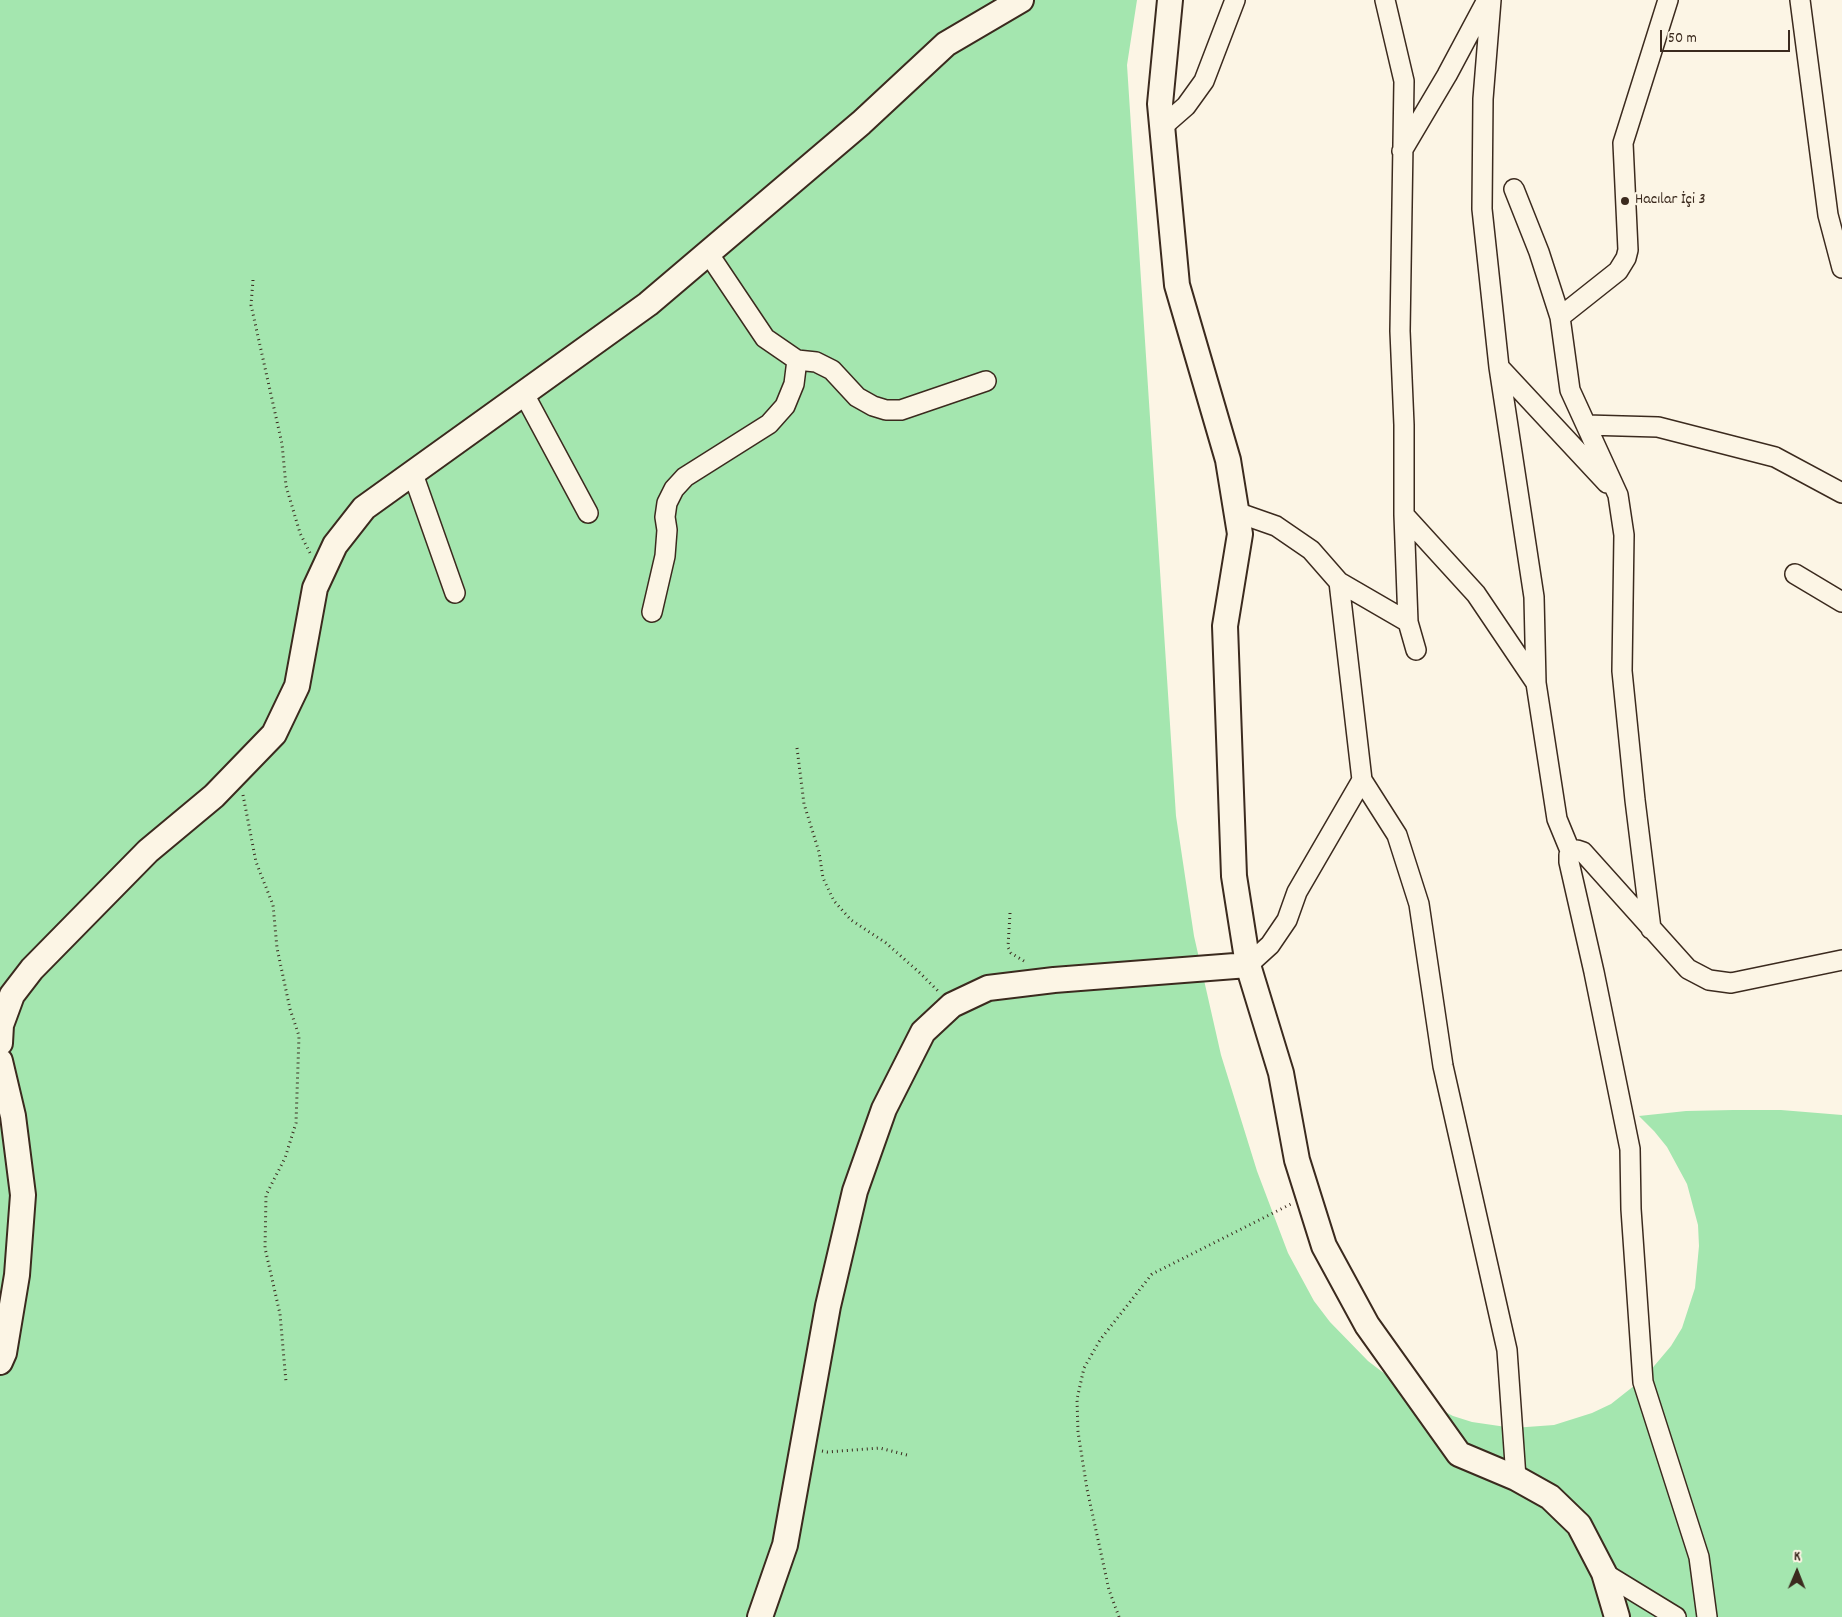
<!DOCTYPE html>
<html>
<head>
<meta charset="utf-8">
<style>
	body { margin:0 }
	#map { position:relative; width:1842px; height:1617px; overflow:hidden; background:#fcf5e5; font-family:Dekko,sans-serif }
	canvas { display:block }
	.north { position:absolute; left:1772px; top:1547px; width:50px; height:50px; -webkit-text-stroke:4px #fcf5e5; paint-order:stroke; rotate:1deg; font-size:14px; font-weight:700; line-height:20px; text-align:center; color:#3b2a1e }
	.north::after { content:''; display:block; margin:auto; width:18px; height:22px; background:#3b2a1e; clip-path:polygon(50% 0,100% 100%,50% 72%,0 100%) }
	.scale { position:absolute; left:1660px; top:30px; width:130px; height:22px; box-sizing:border-box; border:2px solid #3b2a1e; border-top:0; padding-left:6px; font-size:15px; line-height:18px; white-space:nowrap; color:#3b2a1e; -webkit-text-stroke:4px #fcf5e5; paint-order:stroke }
</style>
</head>
<body>
<div id="map">
<canvas width="1842" height="1617"></canvas>
<div class="north">K</div>
<div class="scale">50 m</div>
</div>
<script>
const c = document.querySelector('canvas').getContext('2d');
c.lineJoin = 'round';
function paint(path, color) { c.fillStyle = color; c.fill(path, 'evenodd'); }
const shape = rows => new Path2D(rows.map(r => 'M' + r).join(''));
function stroke(path, color, width, dash) { c.strokeStyle = color; c.lineWidth = width; c.lineCap = dash ? 'butt' : 'round'; c.setLineDash(dash || []); c.stroke(path); }
function write(font, color, halo, rows, align = 'center') {
  c.font = font + ' Dekko,sans-serif'; c.lineWidth = 4.5; c.setLineDash([]); c.textBaseline = 'middle'; c.strokeStyle = halo; c.fillStyle = color; for (const [text, x, y, turn = 0] of rows) {
    c.save(); c.translate(x, y); c.rotate((+turn || 0) * Math.PI / 180); c.textAlign = isNaN(turn) ? turn : align; if (halo) c.strokeText(text, 0, 0); c.fillText(text, 0, 0); c.restore();
  }
}
paint(shape([
	[0,0,1137,0,1127,65,1176,816,1194,936,1221,1055,1257,1171,1288,1253,1314,1301,1330,1322,1368,1361,1411,1394,1453,1416,1472,1422,1513,1428,1554,1425,1592,1413,1611,1404,1644,1378,1671,1346,1682,1328,1695,1288,1699,1246,1698,1225,1687,1184,1667,1147,1654,1131,1639,1116,1686,1111,1733,1110,1781,1110,1842,1115,1842,1617,0,1617]
]), '#a4e6af');
const minor = shape([
	[1385,0,1404,81,1400,331,1404,425,1404,515,1408,622,1416,650],
	[1491,0,1483,99,1482,209,1499,367,1534,597,1536,683,1557,819,1571,853],
	[1800,0,1828,215,1842,268],
	[1162,127,1186,106,1204,81,1235,0],
	[1402,151,1447,75,1487,0],
	[1514,189,1539,252,1560,317,1570,390,1618,495,1624,535,1622,671,1635,800,1651,929],
	[1560,317,1618,271,1626,258,1628,250,1623,143,1668,0],
	[797,360,816,362,832,370,857,397,873,406,886,410,901,410,986,381],
	[1499,367,1607,483],
	[524,394,588,513],
	[1586,425,1658,427,1775,457,1842,493],
	[413,474,455,593],
	[1236,512,1276,526,1311,550,1339,582,1362,780,1397,835,1419,904,1443,1066,1507,1350,1516,1478],
	[1404,515,1476,594,1536,683],
	[1795,574,1842,602],
	[1339,582,1408,622],
	[652,612,665,556,667,530,665,517,667,503,674,489,685,477,769,424,785,406,794,384,797,360,765,338,708,253],
	[1248,965,1270,945,1287,920,1297,892,1362,780],
	[1604,1573,1676,1617],
	[1707,1617,1699,1557,1643,1382,1631,1209,1630,1149,1594,972,1569,862,1569,855,1577,850,1583,852,1688,969,1709,980,1731,983,1842,960]
]);
const tertiary = shape([
	[1170,0,1160,104,1177,285,1228,460,1240,534,1225,626,1234,876,1248,965,1281,1073,1297,1160,1324,1246,1367,1325,1459,1454,1516,1478,1550,1497,1579,1525,1604,1573,1617,1617],
	[0,1043,1,1025,12,995,32,969,148,851,214,796,274,734,297,686,315,588,335,545,364,508,648,304,861,123,946,44,1021,0],
	[0,1061,13,1116,23,1195,17,1275,4,1353,0,1362],
	[760,1617,785,1545,828,1306,855,1191,884,1109,923,1032,952,1005,988,988,1054,980,1248,965]
]);
stroke(minor, '#3b2a1e', 22);
stroke(tertiary, '#3b2a1e', 28);
stroke(shape([
	[253,280,251,305,282,444,286,486,300,533,310,553],
	[797,748,804,804,819,852,823,878,834,901,851,920,886,943,920,973,938,991],
	[243,795,256,862,273,905,277,948,290,1009,299,1036,296,1123,285,1158,266,1195,265,1248,280,1314,286,1382],
	[1010,913,1008,947,1011,953,1027,963],
	[822,1451,827,1452,880,1448,907,1455],
	[1119,1617,1109,1590,1087,1489,1078,1432,1077,1399,1084,1368,1100,1340,1152,1274,1291,1204]
]), '#3b2a1e', 3, [1, 4]);
stroke(minor, '#fcf5e5', 19);
stroke(tertiary, '#fcf5e5', 24);
for (const [x, y, r, color] of [
	[1625,201,5,"#3b2a1e"]
]) { const dot = new Path2D(); dot.arc(x, y, r, 0, 2 * Math.PI); c.fillStyle = color; c.fill(dot); stroke(dot, '#fcf5e5', 2); }
write('16px', '#3b2a1e', '#fcf5e5', [
	["Hacılar İçi 3",1635,201]
], 'left');
</script>
</body>
</html>
